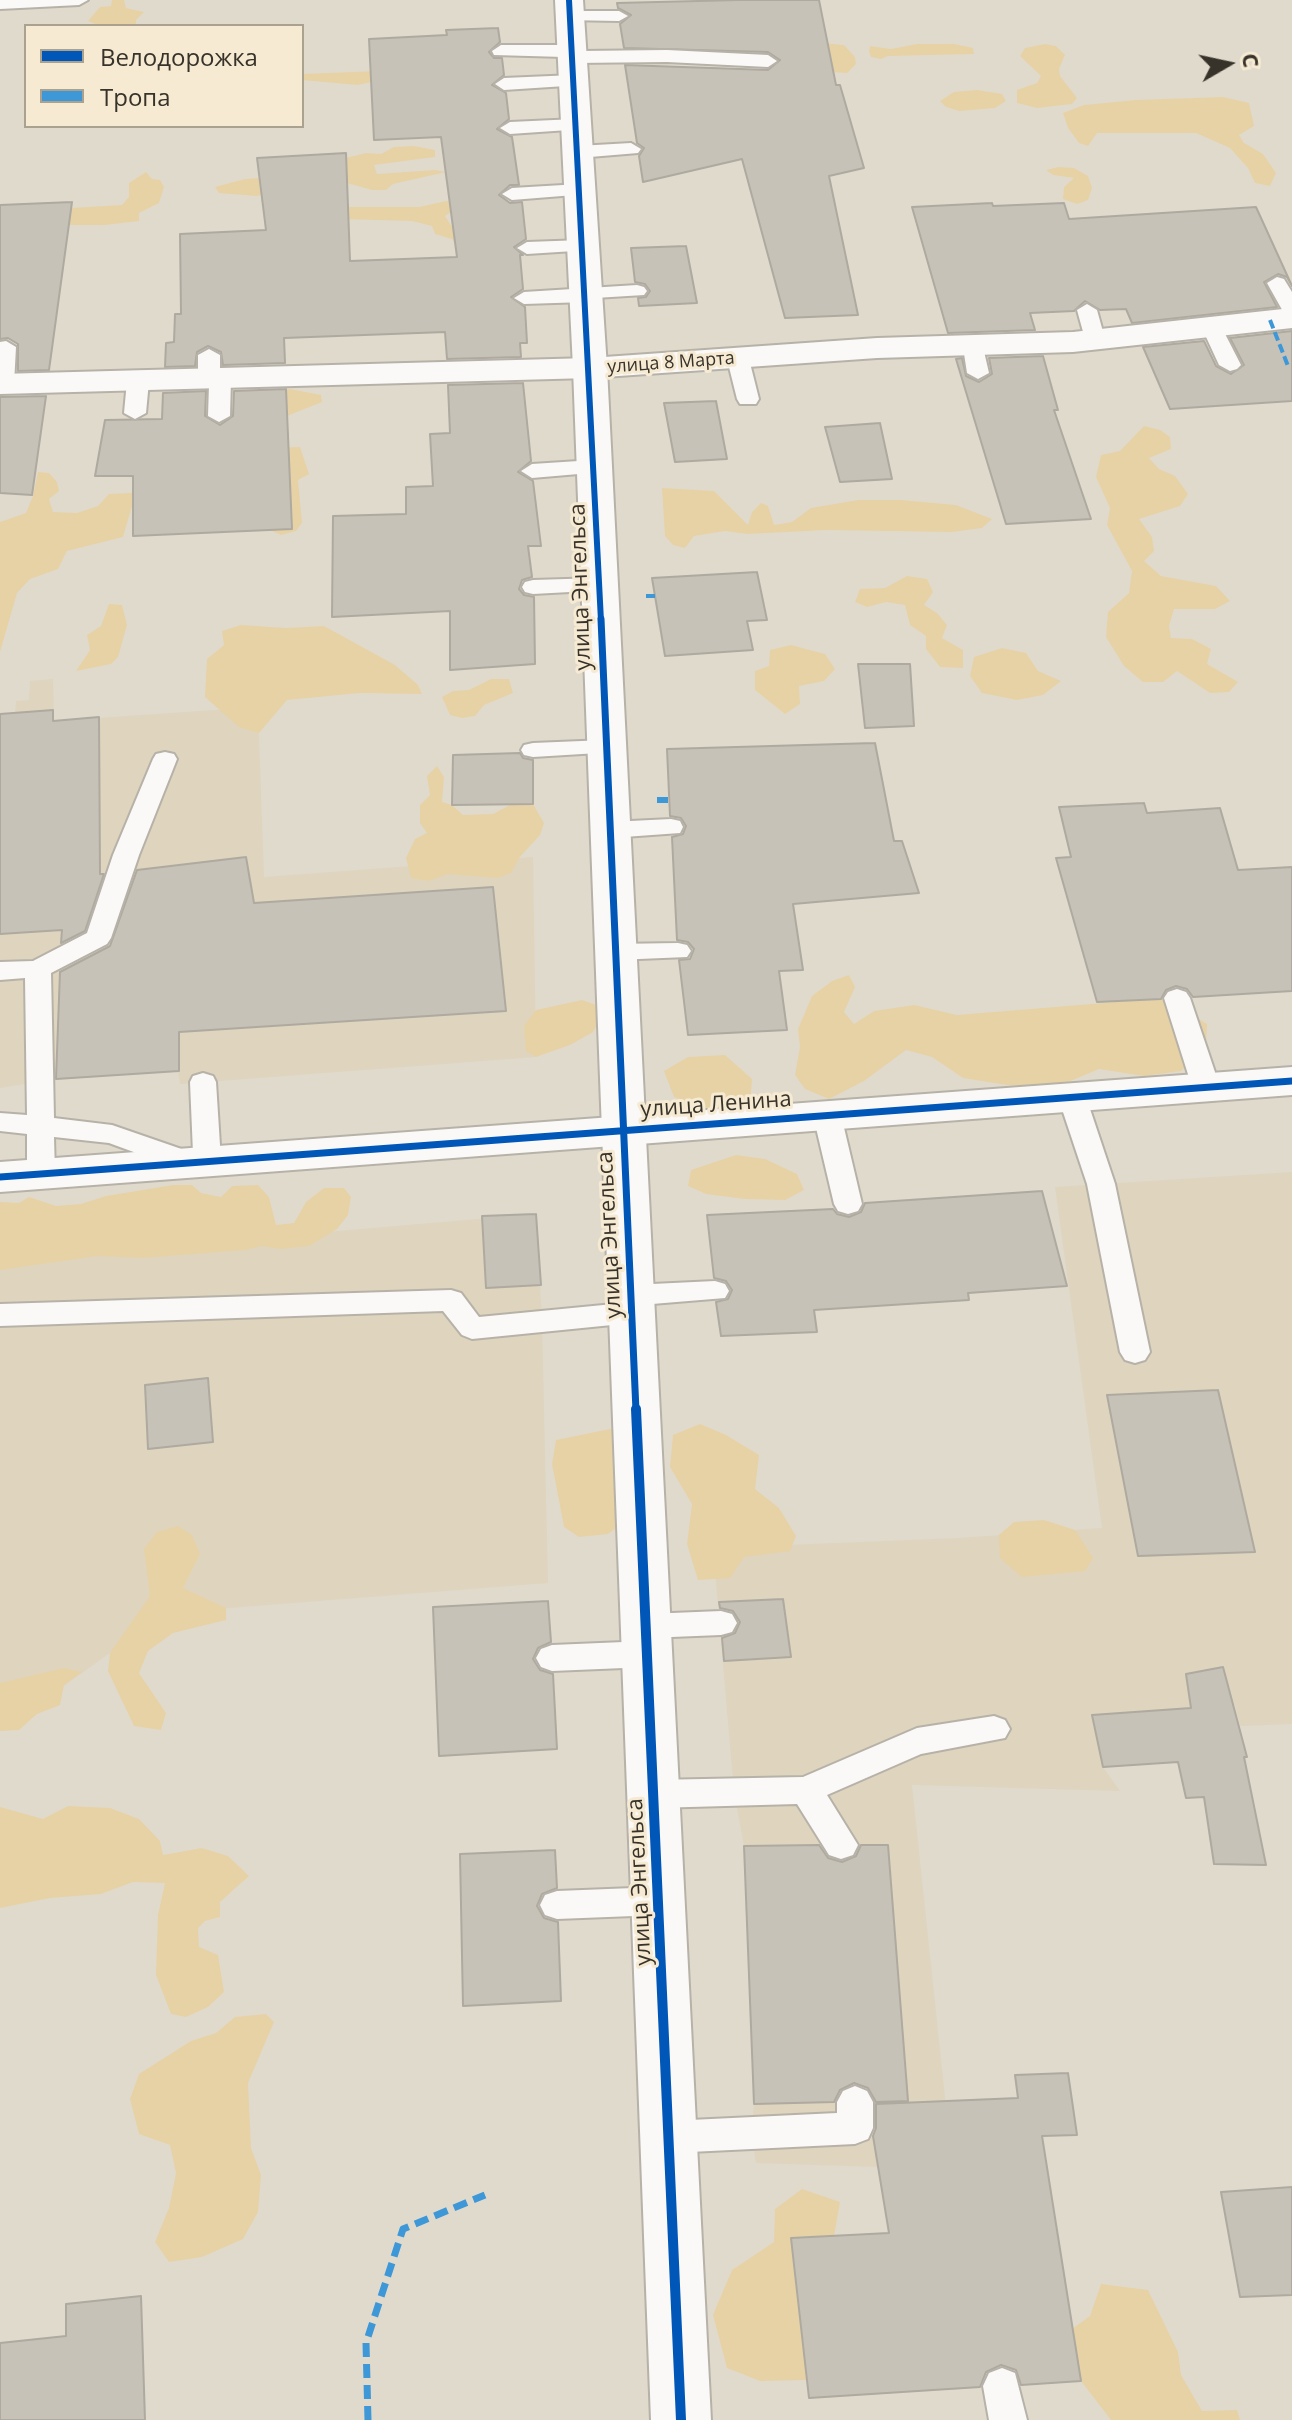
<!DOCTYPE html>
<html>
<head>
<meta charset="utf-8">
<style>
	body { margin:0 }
	#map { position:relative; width:1292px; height:2420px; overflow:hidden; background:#e0dacd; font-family:"Open Sans",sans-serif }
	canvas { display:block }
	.legend { position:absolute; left:24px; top:24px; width:280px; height:104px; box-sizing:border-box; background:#f6ead2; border:2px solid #aaa18f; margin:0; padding:10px 14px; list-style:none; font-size:24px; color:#38332a }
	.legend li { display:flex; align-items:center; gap:16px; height:40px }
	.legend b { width:40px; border:2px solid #aaa18f }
	.north { position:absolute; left:1188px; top:24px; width:80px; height:80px; -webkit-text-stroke:6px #f6ead2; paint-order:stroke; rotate:81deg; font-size:22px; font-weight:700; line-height:32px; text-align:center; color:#38332a }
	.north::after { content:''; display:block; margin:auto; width:28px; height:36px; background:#38332a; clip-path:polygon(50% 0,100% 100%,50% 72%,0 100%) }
</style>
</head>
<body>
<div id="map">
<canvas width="1292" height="2420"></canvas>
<ul class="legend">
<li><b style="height:10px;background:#0057b8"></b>Велодорожка</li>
<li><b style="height:10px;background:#3e97d7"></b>Тропа</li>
</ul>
<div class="north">С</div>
</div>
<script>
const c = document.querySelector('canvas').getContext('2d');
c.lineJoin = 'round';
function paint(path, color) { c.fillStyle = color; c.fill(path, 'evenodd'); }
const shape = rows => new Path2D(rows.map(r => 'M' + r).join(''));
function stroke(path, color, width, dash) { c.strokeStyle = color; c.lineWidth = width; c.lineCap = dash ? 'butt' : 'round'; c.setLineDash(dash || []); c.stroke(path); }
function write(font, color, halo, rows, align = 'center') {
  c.font = font + ' "Open Sans",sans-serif'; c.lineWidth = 6; c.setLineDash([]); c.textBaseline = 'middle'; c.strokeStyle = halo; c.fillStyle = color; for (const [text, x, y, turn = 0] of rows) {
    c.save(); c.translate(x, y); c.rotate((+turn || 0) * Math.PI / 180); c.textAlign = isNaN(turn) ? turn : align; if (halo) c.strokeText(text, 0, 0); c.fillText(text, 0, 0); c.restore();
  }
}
paint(shape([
	[53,679,54,721,258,707,264,877,533,857,536,1057,180,1084,178,1071,56,1079,0,1088,0,714,15,713,16,701,29,700,30,681],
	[1292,1172,1292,1724,1240,1726,1235,1705,1093,1715,1103,1767,1120,1791,912,1785,951,2154,917,2162,878,2167,756,2163,751,2133,754,2104,744,1846,734,1792,713,1548,958,1538,1102,1528,1055,1187],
	[536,1214,542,1321,548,1583,166,1613,40,1703,0,1707,0,1260]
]), '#dfd4be');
paint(shape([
	[112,0,124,0,126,8,144,12,136,20,136,26,100,26,88,21,100,7,111,6],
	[823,43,844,45,855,57,856,64,847,73,831,72],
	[917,44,954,44,973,48,974,54,888,56,881,59,871,57,869,51,870,46,891,49],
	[1045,44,1056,46,1065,55,1059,69,1060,76,1077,98,1072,104,1037,108,1017,103,1017,90,1037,83,1041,76,1020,56,1025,48],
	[379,71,376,81,358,85,302,80,302,74],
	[977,90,1002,94,1006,101,995,108,959,111,946,107,940,101,954,92],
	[1223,97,1249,103,1254,126,1239,135,1244,143,1263,154,1276,173,1270,186,1255,183,1248,168,1230,148,1196,133,1097,133,1088,146,1079,143,1068,128,1063,113,1084,105,1136,100],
	[414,146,435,150,435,157,374,165,377,174,435,170,446,172,393,184,386,190,372,190,347,183,323,183,256,196,219,193,215,187,245,179,288,176,296,158,346,158,366,153,381,154,394,147],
	[1058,167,1074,168,1088,176,1092,188,1088,200,1077,204,1063,199,1064,187,1074,178,1053,175,1046,170],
	[146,172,152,179,160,180,164,187,159,203,139,213,139,221,105,225,0,225,37,210,122,205,129,197,129,183],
	[446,201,452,202,454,210,445,216,456,233,462,254,452,239,435,234,432,226,412,221,341,219,323,207,419,207],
	[290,389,321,395,322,402,287,416,267,412,278,392],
	[1144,426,1160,430,1170,437,1171,449,1149,458,1159,469,1175,476,1188,494,1180,506,1139,519,1152,537,1154,551,1144,561,1161,576,1216,586,1230,601,1215,609,1174,609,1169,626,1171,638,1192,639,1211,649,1207,664,1238,682,1229,692,1210,693,1177,671,1163,682,1143,682,1124,666,1106,637,1108,612,1129,593,1132,571,1107,525,1110,508,1096,477,1101,455,1120,451],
	[300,447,309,474,298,480,302,523,296,531,281,535,269,530,269,519,246,449],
	[38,472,49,473,57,482,59,491,49,499,53,512,77,513,98,506,109,494,132,493,133,503,123,537,67,551,58,569,30,579,17,593,0,652,0,522,26,513,33,496],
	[662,488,714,491,748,525,752,512,761,503,768,506,774,525,792,522,811,508,858,500,901,500,956,505,992,519,982,528,952,532,826,530,747,534,725,531,694,536,685,548,673,545,665,536],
	[907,576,927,579,933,592,924,605,937,613,947,625,942,638,963,650,963,668,940,667,926,649,926,636,910,625,905,605,886,602,867,607,855,602,860,589,885,588],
	[109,604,122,605,127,625,118,657,111,664,76,671,90,650,87,635,101,626],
	[241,625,286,628,324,626,395,665,418,685,422,694,360,693,287,700,259,733,239,727,205,697,207,659,224,645,222,631],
	[791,645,825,654,835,669,824,681,799,686,800,704,785,714,755,690,755,671,769,666,770,650],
	[1002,648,1026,653,1038,671,1061,681,1043,695,1017,700,982,693,970,676,974,657],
	[491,679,509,679,513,693,484,705,475,716,462,718,450,715,442,697,453,691,469,690],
	[437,766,444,777,442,802,452,805,463,815,493,814,510,805,533,804,544,823,540,835,519,858,511,873,497,878,448,874,429,881,411,878,406,858,415,839,427,833,420,823,420,805,430,795,427,776],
	[849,975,855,987,844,1012,854,1024,874,1011,914,1005,957,1015,1165,998,1207,1024,1206,1049,1181,1071,1144,1076,1099,1069,1056,1087,1007,1085,963,1078,932,1057,906,1050,864,1081,829,1099,805,1089,795,1075,800,1047,798,1029,812,996,832,981],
	[582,1000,599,1006,602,1017,593,1032,570,1045,536,1057,526,1051,524,1026,536,1010],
	[725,1055,752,1079,750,1107,709,1110,674,1097,664,1071,688,1057],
	[736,1155,765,1159,797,1174,804,1190,785,1200,745,1199,706,1194,688,1186,691,1170],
	[173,1185,192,1185,201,1193,221,1197,232,1186,258,1185,269,1197,276,1225,294,1223,306,1202,324,1188,344,1188,351,1197,348,1215,337,1229,309,1246,281,1249,261,1246,246,1250,142,1258,97,1256,0,1270,0,1202,19,1203,29,1197,56,1206,81,1204,106,1196],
	[700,1424,726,1435,759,1455,755,1489,779,1508,796,1536,790,1551,744,1557,730,1578,698,1580,687,1544,692,1504,670,1467,673,1435],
	[610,1429,619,1434,630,1518,608,1534,579,1537,564,1527,552,1464,556,1440],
	[1044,1520,1075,1530,1093,1558,1085,1571,1022,1577,1000,1558,999,1535,1014,1522],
	[178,1526,192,1535,200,1554,183,1588,226,1608,226,1620,173,1633,148,1651,139,1673,166,1713,161,1730,134,1726,108,1671,110,1653,150,1596,144,1549,157,1532],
	[64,1668,82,1672,64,1685,60,1705,37,1714,19,1730,0,1731,0,1683],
	[68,1806,110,1808,139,1819,160,1841,163,1855,202,1848,228,1856,249,1876,220,1902,220,1917,205,1921,198,1928,199,1947,218,1955,224,1992,208,2007,186,2017,171,2014,156,1975,158,1915,165,1883,133,1882,101,1894,50,1898,0,1908,0,1807,43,1819],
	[266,2014,274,2022,248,2083,251,2148,261,2175,258,2212,243,2239,202,2257,169,2262,155,2242,169,2208,176,2173,170,2145,139,2134,130,2099,139,2074,191,2041,216,2033,235,2017],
	[802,2189,840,2202,834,2236,791,2239,807,2380,760,2381,727,2368,713,2315,732,2270,774,2242,775,2209],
	[1101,2284,1148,2290,1178,2352,1181,2375,1202,2411,1237,2410,1240,2420,1111,2420,1081,2381,1072,2329,1090,2316]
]), '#e7d2a6');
const building = shape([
	[739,0,819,0,836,85,840,85,864,168,829,176,858,315,785,318,742,159,643,182,639,156,644,148,637,143,625,65,768,70,780,60,768,52,624,48,620,24,631,15,618,8,617,3,739,0],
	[498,28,500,42,489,52,494,58,502,58,504,75,492,85,506,93,509,119,497,129,512,137,519,185,510,185,499,195,510,203,522,202,526,239,514,247,523,255,520,255,523,289,511,297,525,307,527,343,520,343,521,357,447,359,445,332,284,338,285,363,223,365,221,352,208,346,197,352,195,366,165,367,166,343,174,342,175,314,181,314,180,234,266,230,257,158,346,153,350,261,457,257,441,137,374,140,369,39,447,35,446,30,498,28],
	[72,202,49,370,18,371,18,344,8,338,0,339,0,205,72,202],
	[992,203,993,206,1064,203,1069,219,1256,207,1292,286,1287,277,1278,274,1264,282,1277,307,1132,323,1126,309,1100,310,1085,301,1074,311,1030,313,1035,330,948,333,912,207,992,203],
	[686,246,697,303,639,306,638,298,646,297,650,291,645,284,635,282,631,248,686,246],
	[1292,331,1292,401,1170,409,1143,347,1204,341,1216,366,1231,374,1244,365,1230,338,1292,331],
	[1043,356,1058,410,1054,410,1091,519,1006,524,956,359,962,358,966,376,979,382,992,374,989,358,1043,356],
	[523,383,531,461,518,472,533,481,541,546,528,546,532,577,522,580,519,589,524,595,534,597,535,664,450,670,450,611,332,617,333,516,406,514,406,487,433,486,430,434,450,433,448,385,523,383],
	[286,389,292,529,133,536,133,476,95,476,105,420,162,419,163,393,206,391,205,416,220,425,233,416,234,391,286,389],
	[46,396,32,495,0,493,0,397,46,396],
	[716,401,727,459,675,462,664,403,716,401],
	[880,423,892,479,840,482,825,427,880,423],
	[757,572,767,620,747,621,753,650,665,656,652,578,757,572],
	[858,664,910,664,914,726,865,728,858,664],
	[53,710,53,721,99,717,100,874,104,874,85,931,61,943,62,930,0,934,0,714,53,710],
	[875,743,894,841,902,841,919,893,793,904,803,970,779,971,787,1030,688,1035,679,960,690,959,694,949,688,942,677,940,672,837,683,834,686,826,681,818,670,816,667,749,875,743],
	[520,753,523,758,533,760,533,804,452,805,453,755,520,753],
	[1144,803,1147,813,1220,808,1238,870,1292,867,1292,991,1193,997,1187,989,1176,986,1166,990,1161,999,1097,1002,1056,858,1071,857,1059,807,1144,803],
	[246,857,254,903,493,887,506,1011,179,1032,179,1071,56,1079,60,972,110,946,137,870,246,857],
	[1042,1191,1067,1286,968,1293,969,1300,814,1310,817,1332,721,1336,716,1302,728,1299,732,1290,726,1281,714,1278,707,1215,833,1209,837,1214,849,1217,861,1212,865,1203,1042,1191],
	[536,1214,541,1285,486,1288,482,1216,536,1214],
	[208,1378,213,1442,148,1449,145,1385,208,1378],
	[1218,1390,1255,1552,1138,1556,1107,1395,1218,1390],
	[783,1599,791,1657,724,1661,722,1638,735,1633,740,1622,733,1611,720,1608,719,1602,783,1599],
	[548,1601,551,1642,538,1648,533,1659,540,1670,553,1674,557,1749,439,1756,433,1607,548,1601],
	[1223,1667,1247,1757,1244,1757,1266,1865,1214,1864,1204,1797,1186,1798,1178,1762,1103,1767,1092,1715,1191,1708,1186,1674,1223,1667],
	[819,1845,828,1858,842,1862,856,1856,861,1845,888,1845,908,2101,876,2102,868,2088,854,2083,840,2090,834,2102,754,2104,744,1846,819,1845],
	[555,1850,557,1888,542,1894,537,1906,544,1918,558,1922,561,2001,463,2006,460,1854,555,1850],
	[1068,2073,1077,2135,1042,2136,1081,2381,1021,2385,1016,2370,1001,2365,986,2372,980,2387,809,2398,791,2238,889,2233,873,2136,876,2128,876,2104,1018,2098,1015,2075,1068,2073],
	[1292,2187,1292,2295,1240,2297,1221,2192,1292,2187],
	[141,2296,145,2420,0,2420,0,2343,66,2336,66,2304,141,2296]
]);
paint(building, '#c7c2b8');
stroke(building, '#aeaaa0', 2);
const service = shape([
	[0,0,88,0,79,5,0,9,0,0],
	[570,11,619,11,628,16,619,21,564,20,561,16,570,11],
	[501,45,572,45,581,51,667,50,768,55,777,61,768,67,667,62,573,63,564,57,494,55,492,51,501,45],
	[574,75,583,81,581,85,504,90,495,84,504,78,574,75],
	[576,119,586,125,583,129,510,134,500,128,510,122,576,119],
	[631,143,641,149,638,153,578,158,568,152,578,146,631,143],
	[580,184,587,186,590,190,587,194,512,200,502,194,512,188,580,184],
	[583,240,590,242,593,246,590,250,527,254,517,248,527,242,583,240],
	[1277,277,1284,279,1292,292,1292,317,1285,315,1267,283,1277,277],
	[637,285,644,287,647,291,644,295,595,298,586,302,524,304,514,298,524,292,637,285],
	[1087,304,1097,310,1105,339,1102,343,1095,345,1085,339,1077,310,1087,304],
	[1211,320,1221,326,1241,365,1237,369,1230,371,1219,365,1201,326,1211,320],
	[6,341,16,347,14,384,3,390,0,390,0,342,6,341],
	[973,341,983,347,989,373,978,379,967,373,963,347,973,341],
	[209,349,220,355,220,373,231,379,230,416,219,422,208,416,209,385,198,379,198,355,209,349],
	[738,353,749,359,759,399,756,404,740,404,737,399,727,359,738,353],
	[138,375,149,381,146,413,135,419,124,413,127,381,138,375],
	[594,460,602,462,605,467,602,472,532,478,521,471,532,464,594,460],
	[599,578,607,580,610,585,607,590,533,594,525,592,522,587,525,582,533,580,599,578],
	[606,740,615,742,618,747,615,752,533,757,524,755,521,750,524,745,533,743,606,740],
	[165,752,174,754,177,759,139,855,111,938,107,944,51,973,54,1118,112,1125,193,1153,190,1082,193,1076,203,1073,213,1076,216,1082,221,1161,217,1168,191,1173,109,1143,54,1137,55,1174,51,1181,41,1184,31,1181,27,1174,27,1134,0,1131,0,1113,27,1115,25,978,0,980,0,962,33,961,87,933,113,855,153,759,156,754,165,752],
	[671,819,680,821,683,827,680,833,610,838,601,836,598,830,601,824,610,822,671,819],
	[678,943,687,945,691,951,687,957,615,960,606,958,602,952,606,946,615,944,678,943],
	[1177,989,1186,992,1190,998,1220,1087,1216,1094,1206,1096,1196,1094,1192,1087,1164,998,1168,992,1177,989],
	[1072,1088,1082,1090,1086,1097,1115,1184,1150,1352,1145,1360,1135,1363,1125,1360,1120,1352,1087,1184,1058,1097,1062,1090,1072,1088],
	[827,1106,837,1108,841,1115,862,1204,858,1211,848,1214,838,1211,834,1204,813,1115,817,1108,827,1106],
	[715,1281,725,1284,729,1291,725,1298,640,1305,646,1313,642,1320,632,1323,472,1339,462,1335,443,1311,0,1326,0,1304,451,1290,461,1293,479,1317,624,1303,617,1295,621,1288,631,1285,715,1281],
	[721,1611,732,1614,737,1623,732,1632,721,1635,647,1638,636,1635,631,1626,636,1617,647,1614,721,1611],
	[648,1641,659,1645,664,1654,659,1663,648,1667,552,1671,541,1667,536,1658,541,1649,552,1645,648,1641],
	[994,1716,1005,1720,1010,1729,1005,1738,921,1754,827,1795,858,1845,853,1855,841,1859,829,1855,797,1804,654,1808,642,1804,638,1794,642,1784,654,1780,803,1777,917,1728,994,1716],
	[659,1887,671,1891,676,1901,671,1911,659,1915,557,1919,545,1915,540,1905,545,1895,557,1891,659,1887],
	[855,2086,867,2091,873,2102,873,2128,868,2139,855,2144,669,2153,656,2148,651,2137,656,2126,669,2121,837,2113,837,2102,843,2091,855,2086],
	[1002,2368,1015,2373,1027,2420,989,2420,983,2386,989,2373,1002,2368]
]);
const minor = shape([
	[1292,308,1292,328,1073,352,877,358,590,378,0,394,0,374,590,358,877,338,1073,332,1292,308],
	[1292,1067,1292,1095,0,1192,0,1162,1292,1067]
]);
const tertiary = shape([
	[555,0,583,0,607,368,711,2420,651,2420,573,368,555,0]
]);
stroke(service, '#b7b2a8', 4);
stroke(minor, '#b7b2a8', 4);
stroke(tertiary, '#b7b2a8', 4);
paint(service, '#faf9f8');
paint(minor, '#faf9f8');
paint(tertiary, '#faf9f8');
stroke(shape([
	[1270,320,1288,366],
	[646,596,655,596]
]), '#3e97d7', 4, [9, 4]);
stroke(shape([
	[657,800,669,800]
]), '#3e97d7', 6, [11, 6]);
stroke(shape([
	[368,2420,366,2343,403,2229,485,2195]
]), '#3e97d7', 7, [14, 7]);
stroke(shape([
	[569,0,601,621]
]), '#0057b8', 6);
stroke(shape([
	[601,619,636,1411],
	[0,1177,1292,1081]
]), '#0057b8', 7);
stroke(shape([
	[636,1409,681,2420]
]), '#0057b8', 10);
write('18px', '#38332a', '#f6ead2', [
	["улица 8 Марта",671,363,-4]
]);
write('22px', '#38332a', '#f6ead2', [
	["улица Энгельса",581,587,-92],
	["улица Ленина",716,1105,-4],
	["улица Энгельса",610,1235,-93],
	["улица Энгельса",640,1882,-93]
]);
</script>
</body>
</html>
